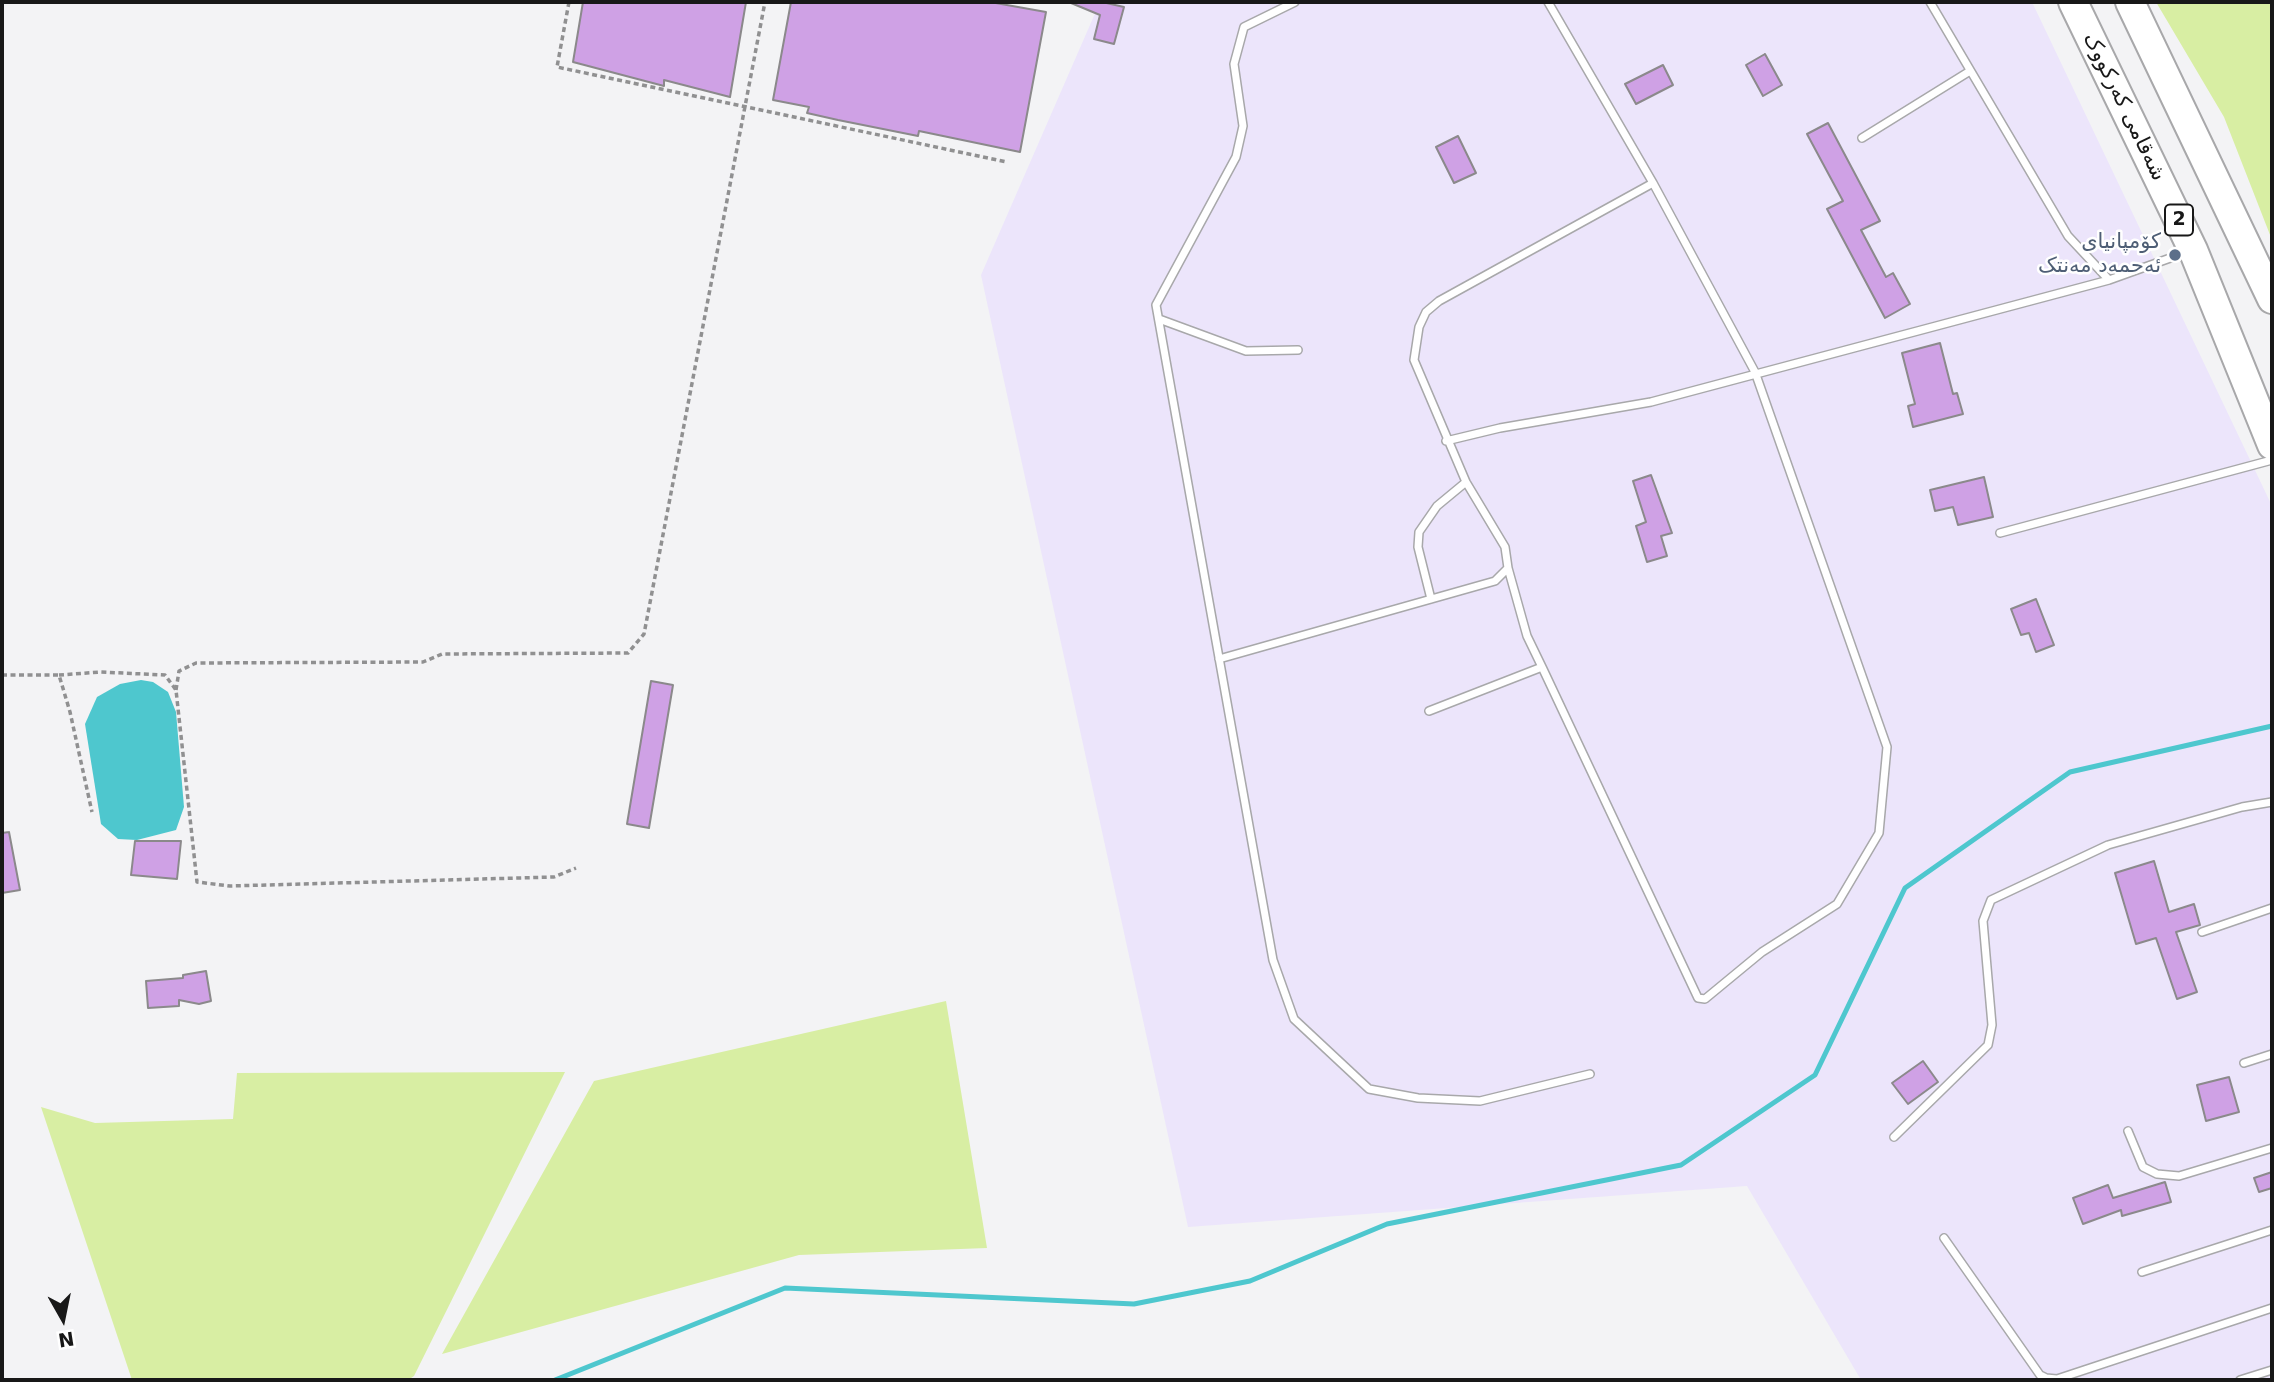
<!DOCTYPE html>
<html>
<head>
<meta charset="utf-8">
<style>
	body { margin:0 }
	#map { position:relative; width:2274px; height:1382px; overflow:hidden; background:#f3f3f5; font-family:"DejaVu Sans",sans-serif }
	canvas { display:block }
	.frame { position:absolute; inset:0; border:4px solid #181818; pointer-events:none }
	.north { position:absolute; left:28px; top:1284px; width:70px; height:70px; -webkit-text-stroke:5px #fff; paint-order:stroke; rotate:171deg; font-size:19px; font-weight:700; line-height:28px; text-align:center; color:#181818 }
	.north::after { content:''; display:block; margin:auto; width:24px; height:32px; background:#181818; clip-path:polygon(50% 0,100% 100%,50% 72%,0 100%) }
</style>
</head>
<body>
<div id="map">
<canvas width="2274" height="1382"></canvas>
<div class="frame"></div>
<div class="north">N</div>
</div>
<script>
const c = document.querySelector('canvas').getContext('2d');
c.lineJoin = 'round';
function paint(path, color) { c.fillStyle = color; c.fill(path, 'evenodd'); }
const shape = rows => new Path2D(rows.map(r => 'M' + r).join(''));
function stroke(path, color, width, dash) { c.strokeStyle = color; c.lineWidth = width; c.lineCap = dash ? 'butt' : 'round'; c.setLineDash(dash || []); c.stroke(path); }
function write(font, color, halo, rows, align = 'center') {
  c.font = font + ' "DejaVu Sans",Cairo,sans-serif'; c.lineWidth = 5; c.setLineDash([]); c.textBaseline = 'middle'; c.strokeStyle = halo; c.fillStyle = color; for (const [text, x, y, turn = 0] of rows) {
    c.save(); c.translate(x, y); c.rotate((+turn || 0) * Math.PI / 180); c.textAlign = isNaN(turn) ? turn : align; if (halo) c.strokeText(text, 0, 0); c.fillText(text, 0, 0); c.restore();
  }
}
paint(shape([
	[1100,2,2032,2,2272,506,2272,1380,1861,1380,1747,1186,1188,1227,981,275]
]), '#ece5fb');
paint(shape([
	[2156,2,2272,2,2272,240,2224,117],
	[946,1001,987,1248,799,1255,442,1354,594,1081],
	[565,1072,414,1376,408,1380,132,1380,41,1107,95,1123,233,1119,237,1073]
]), '#d8eea3');
paint(shape([
	[141,680,153,682,168,692,176,712,184,807,176,830,137,840,118,839,101,824,85,724,97,697,120,684]
]), '#4ec7ce');
stroke(shape([
	[555,1380,785,1288,1134,1304,1250,1281,1387,1224,1681,1165,1815,1075,1905,888,2070,772,2272,726]
]), '#4ec7ce', 5);
const building = shape([
	[583,2,746,2,730,97,664,80,664,86,573,62,583,2],
	[791,2,990,2,1046,12,1020,152,919,131,918,136,838,120,807,113,809,107,773,100,791,2],
	[1102,2,1124,7,1114,44,1094,39,1100,15,1071,3,1102,2],
	[1765,54,1782,85,1763,96,1746,65,1765,54],
	[1663,65,1673,85,1636,104,1625,84,1663,65],
	[1828,123,1880,221,1861,230,1886,277,1893,273,1910,304,1885,318,1827,209,1843,201,1807,134,1828,123],
	[1458,136,1476,173,1454,183,1436,147,1458,136],
	[1940,343,1953,394,1957,393,1963,414,1913,427,1908,406,1915,404,1902,353,1940,343],
	[1651,475,1672,533,1661,536,1667,556,1647,562,1636,526,1646,522,1633,481,1651,475],
	[1984,477,1993,517,1958,525,1953,507,1935,511,1930,490,1984,477],
	[2036,599,2054,645,2036,652,2029,633,2021,635,2011,609,2036,599],
	[651,681,673,685,649,828,627,824,651,681],
	[9,832,20,890,2,893,2,833,9,832],
	[135,841,181,841,177,879,131,875,135,841],
	[2154,861,2169,912,2194,904,2200,925,2176,932,2197,992,2177,999,2156,938,2136,944,2115,873,2154,861],
	[206,971,211,1001,199,1004,179,1000,179,1006,148,1008,146,981,183,978,183,975,206,971],
	[1923,1061,1938,1082,1908,1104,1892,1083,1923,1061],
	[2229,1077,2239,1112,2206,1121,2197,1085,2229,1077],
	[2272,1172,2272,1188,2259,1192,2254,1178,2272,1172],
	[2165,1182,2171,1202,2122,1216,2121,1210,2083,1224,2073,1198,2108,1185,2113,1198,2165,1182]
]);
paint(building, '#cfa1e5');
stroke(building, '#8b898b', 2);
const lane = shape([
	[1295,2,1244,27,1234,64,1243,126,1236,157,1156,305,1273,960,1294,1019,1369,1089,1418,1098,1480,1101,1590,1074],
	[1930,2,2068,236,2109,280],
	[1862,138,1970,71],
	[1159,319,1246,351,1298,350],
	[1446,441,1500,428,1651,402,2109,280,2187,252],
	[2000,533,2272,460],
	[1431,599,1418,547,1419,532,1437,506,1466,482],
	[1219,659,1495,581,1508,568,1505,547,1466,482,1414,360,1419,327,1426,312,1439,301,1653,183],
	[1542,667,1698,998,1705,999,1762,952,1837,904,1879,833,1887,747,1755,372,1653,183,1548,2],
	[1429,711,1542,667,1527,636,1508,568],
	[2202,932,2272,908],
	[2244,1063,2272,1054],
	[2128,1131,2143,1167,2157,1174,2179,1176,2272,1148],
	[1894,1137,1988,1045,1992,1025,1983,921,1991,900,2108,845,2242,807,2272,802],
	[1944,1238,2040,1375,2046,1378,2057,1379,2272,1308],
	[2142,1272,2272,1230],
	[2240,1380,2272,1370]
]);
const highway = shape([
	[2073,2,2193,250,2272,445],
	[2130,2,2272,299]
]);
stroke(lane, '#a8a8aa', 10);
stroke(highway, '#a8a8aa', 32);
stroke(shape([
	[569,2,557,67,1007,162],
	[2,675,59,675,70,712,92,812],
	[59,675,100,672,165,675,176,690,197,882,230,886,554,877,576,868],
	[176,690,179,671,196,663,423,662,442,654,628,653,644,634,765,2]
]), '#909091', 3.5, [5, 3.5]);
stroke(lane, '#fff', 7);
stroke(highway, '#fff', 28);
for (const [x, y, r, color] of [
	[2175,255,7,"#5c6f8a"]
]) { const dot = new Path2D(); dot.arc(x, y, r, 0, 2 * Math.PI); c.fillStyle = color; c.fill(dot); stroke(dot, '#fff', 2.5); }
for (const [x, y, w] of [
	[2179,220,28]
]) { const box = new Path2D(); box.roundRect(x - w / 2, y - 15.5, w, 31, 5); c.fillStyle = '#fff'; c.fill(box); stroke(box, '#181818', 2); }
write('bold 19px', '#181818', null, [
	["2",2179,220]
]);
write('21px', '#181818', '#fff', [
	["شەقامی کەرکووک",2124,107,64]
]);
write('21px', '#4e5e75', '#fff', [
	["کۆمپانیای",2161,243],
	["ئەحمەد مەنتک",2161,267]
], 'right');
</script>
</body>
</html>
